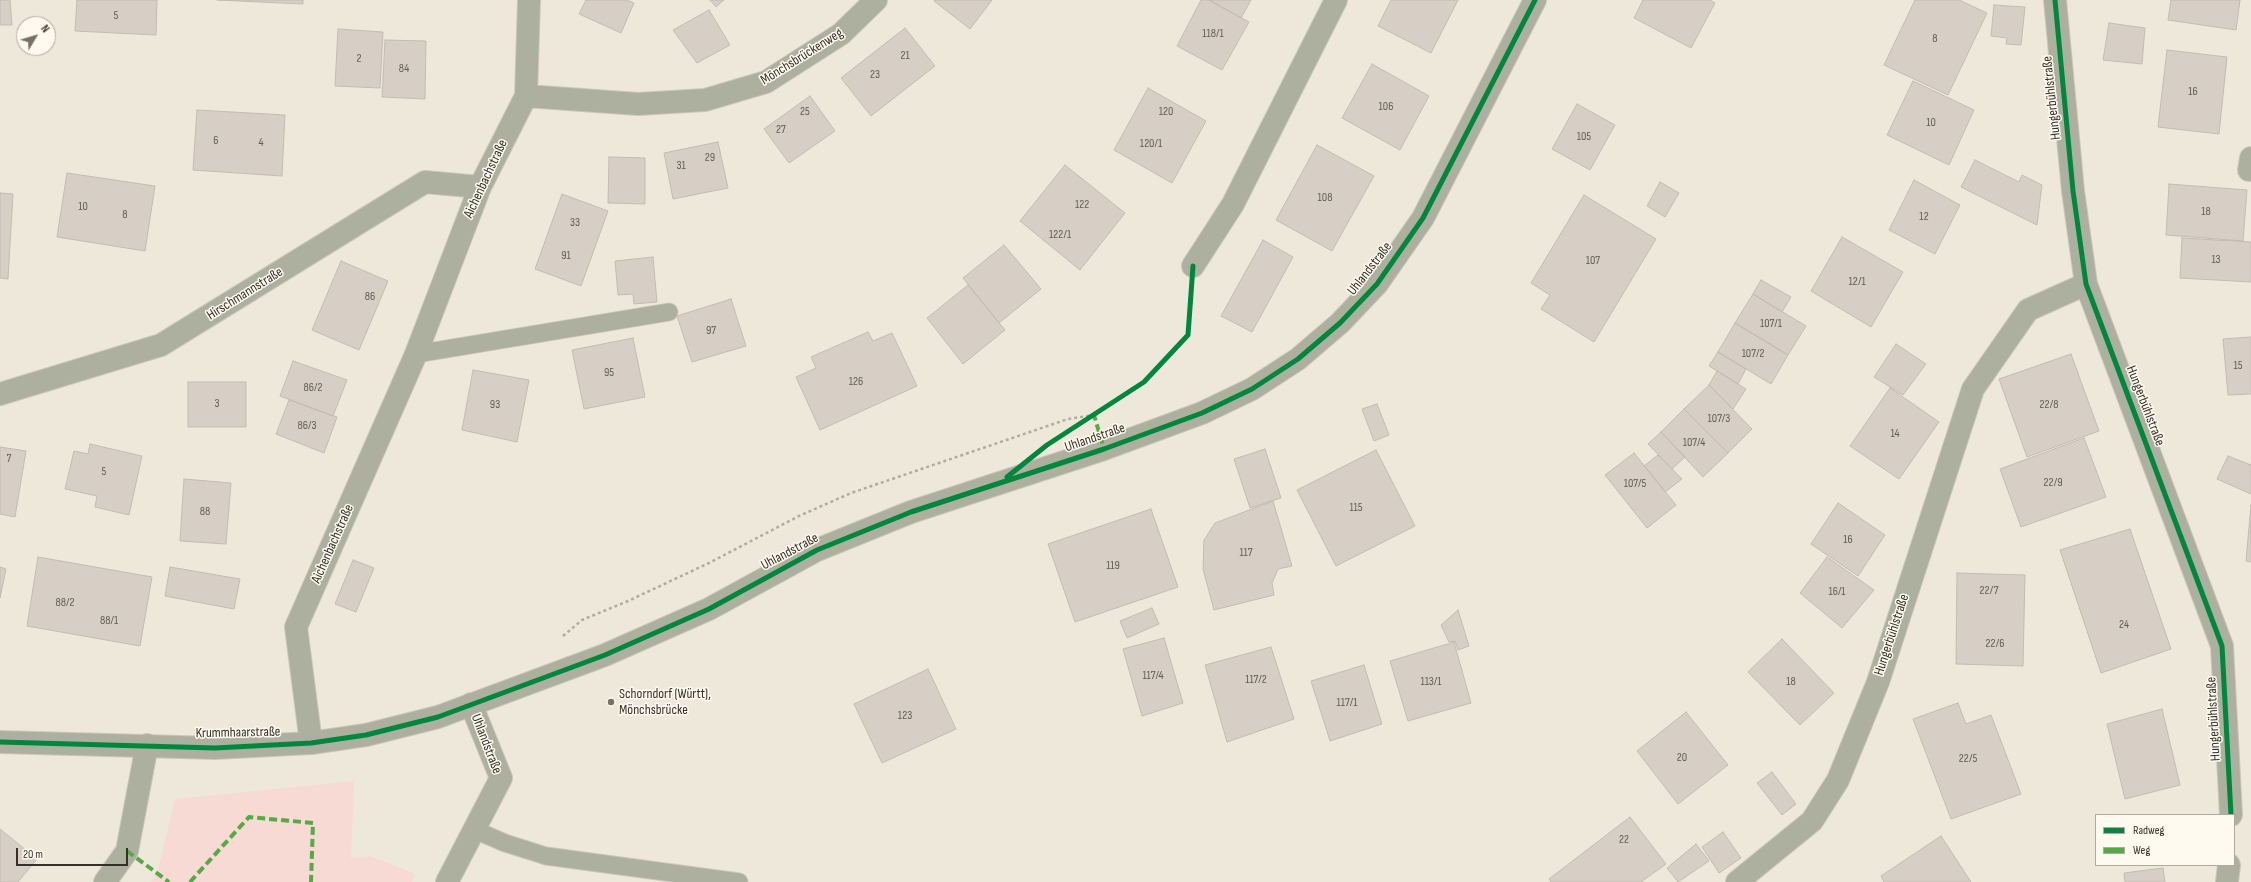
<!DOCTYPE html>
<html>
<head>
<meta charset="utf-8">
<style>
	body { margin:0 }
	#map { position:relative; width:2251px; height:882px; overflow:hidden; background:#eee8db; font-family:"Sofia Sans Condensed",sans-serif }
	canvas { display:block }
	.legend { position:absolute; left:2095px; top:814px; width:140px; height:52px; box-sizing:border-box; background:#fefaf0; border:1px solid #aeaaa0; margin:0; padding:5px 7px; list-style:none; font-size:12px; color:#353128 }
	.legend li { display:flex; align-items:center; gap:8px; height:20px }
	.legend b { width:20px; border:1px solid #aeaaa0 }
	.north { position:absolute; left:16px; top:16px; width:40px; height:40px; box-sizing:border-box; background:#fefaf0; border:1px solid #aeaaa0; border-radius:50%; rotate:52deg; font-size:11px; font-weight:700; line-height:16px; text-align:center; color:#353128 }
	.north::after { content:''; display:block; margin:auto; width:14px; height:18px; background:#767167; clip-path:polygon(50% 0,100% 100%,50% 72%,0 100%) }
	.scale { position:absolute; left:16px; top:848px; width:112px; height:18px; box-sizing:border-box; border:2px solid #353128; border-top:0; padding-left:5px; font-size:12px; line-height:14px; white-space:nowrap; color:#353128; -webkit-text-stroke:3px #fefaf0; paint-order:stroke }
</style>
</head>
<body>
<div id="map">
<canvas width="2251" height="882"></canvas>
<ul class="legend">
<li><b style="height:5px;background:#00873e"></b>Radweg</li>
<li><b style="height:5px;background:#54ab44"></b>Weg</li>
</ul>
<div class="north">N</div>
<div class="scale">20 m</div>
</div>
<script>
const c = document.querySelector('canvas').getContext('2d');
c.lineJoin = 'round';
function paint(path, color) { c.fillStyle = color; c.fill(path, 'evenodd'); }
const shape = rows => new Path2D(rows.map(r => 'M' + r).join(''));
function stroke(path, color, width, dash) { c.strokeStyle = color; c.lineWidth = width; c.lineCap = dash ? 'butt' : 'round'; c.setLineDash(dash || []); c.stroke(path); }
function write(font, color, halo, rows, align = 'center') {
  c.font = font + ' "Sofia Sans Condensed",sans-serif'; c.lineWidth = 3; c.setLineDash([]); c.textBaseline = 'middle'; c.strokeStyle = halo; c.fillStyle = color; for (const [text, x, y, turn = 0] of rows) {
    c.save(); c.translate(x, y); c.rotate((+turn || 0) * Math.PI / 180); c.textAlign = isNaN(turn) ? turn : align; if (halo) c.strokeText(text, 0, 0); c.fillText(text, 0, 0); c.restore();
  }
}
paint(shape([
	[354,781,351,858,370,856,416,874,412,882,151,882,157,874,175,799]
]), '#f6dad3');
const building = shape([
	[0,0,10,0,12,25,0,25,0,0],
	[77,0,157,0,156,35,75,31,77,0],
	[217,0,303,0,303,4,217,0],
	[586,0,627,0,634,3,621,33,579,14,586,0],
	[710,0,724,0,716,7,710,0],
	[935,0,992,0,970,29,934,1,935,0],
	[1201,0,1209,0,1249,22,1222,70,1177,46,1201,0],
	[1209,0,1251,0,1241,18,1209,0],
	[1391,0,1458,0,1431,53,1378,26,1391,0],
	[1643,0,1710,0,1715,3,1691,48,1634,18,1643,0],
	[1915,0,1959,0,1987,13,1948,95,1884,65,1915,0],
	[2171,0,2240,0,2236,30,2168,20,2171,0],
	[1994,5,2025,7,2021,45,2006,44,2007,38,1991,36,1994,5],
	[709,10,730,45,697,63,673,30,709,10],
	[2109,23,2145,28,2142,64,2103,60,2109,23],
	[905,28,935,66,871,116,841,78,905,28],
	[338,29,383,32,380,88,335,86,338,29],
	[385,40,426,41,425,99,382,97,385,40],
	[2167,50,2227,57,2219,134,2158,127,2167,50],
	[1372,64,1429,96,1400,150,1342,118,1372,64],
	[1913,81,1974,110,1949,165,1887,135,1913,81],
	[1148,88,1206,121,1172,183,1114,150,1148,88],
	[810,96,835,131,789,163,764,129,810,96],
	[1577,104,1615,125,1590,170,1552,149,1577,104],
	[197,110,285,115,282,176,193,170,197,110],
	[718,142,728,188,673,199,664,153,718,142],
	[1317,145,1374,176,1332,251,1276,220,1317,145],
	[609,157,645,158,645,204,608,203,609,157],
	[1975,160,2019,182,2022,175,2042,185,2037,225,1961,187,1975,160],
	[1065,165,1125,213,1080,270,1020,221,1065,165],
	[67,173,155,186,145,251,57,237,67,173],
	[1914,180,1960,205,1935,254,1889,230,1914,180],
	[1660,182,1679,193,1665,217,1647,206,1660,182],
	[2169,184,2247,190,2243,241,2166,235,2169,184],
	[0,193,13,194,8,279,0,278,0,193],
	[562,194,608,211,581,286,535,269,562,194],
	[1584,195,1656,239,1594,342,1541,309,1550,295,1531,283,1584,195],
	[1842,237,1903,272,1871,327,1811,291,1842,237],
	[2182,238,2251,242,2251,282,2180,278,2182,238],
	[1263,240,1293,257,1252,332,1221,316,1263,240],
	[1004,245,1041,289,999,323,963,278,1004,245],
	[653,257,657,302,634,304,633,294,618,295,615,261,653,257],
	[341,261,388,281,359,350,312,330,341,261],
	[1761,280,1791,297,1782,312,1753,294,1761,280],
	[968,285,1005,330,963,364,927,318,968,285],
	[1753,294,1806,326,1788,355,1735,323,1753,294],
	[731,299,746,346,692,362,677,316,731,299],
	[1735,323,1788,355,1771,384,1718,352,1735,323],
	[868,332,873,341,892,333,917,386,820,430,796,377,816,368,811,357,868,332],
	[2251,337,2251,394,2228,395,2223,339,2251,337],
	[633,338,645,397,584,409,572,350,633,338],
	[1896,344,1926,364,1903,395,1874,377,1896,344],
	[1718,352,1746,369,1738,384,1709,366,1718,352],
	[2071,354,2099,431,2027,457,1999,379,2071,354],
	[293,361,347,380,333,416,280,396,293,361],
	[473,370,529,380,517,442,462,430,473,370],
	[1717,371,1746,389,1733,409,1709,385,1717,371],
	[188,382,246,382,246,427,188,427,188,382],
	[1709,385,1752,429,1728,453,1684,409,1709,385],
	[1890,388,1939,422,1899,479,1850,446,1890,388],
	[289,400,337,417,324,453,276,434,289,400],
	[1377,404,1389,435,1374,441,1362,409,1377,404],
	[1684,409,1728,453,1703,477,1661,432,1684,409],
	[1661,432,1685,457,1672,469,1648,444,1661,432],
	[2084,438,2106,497,2021,527,2000,469,2084,438],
	[90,444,142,456,129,515,95,507,97,496,65,489,74,451,88,454,90,444],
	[0,447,26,451,15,517,0,514,0,447],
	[1265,449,1281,498,1250,508,1234,459,1265,449],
	[1376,450,1415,526,1336,566,1297,490,1376,450],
	[1634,453,1676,505,1647,528,1605,475,1634,453],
	[1658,455,1682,479,1665,492,1644,466,1658,455],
	[2228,456,2251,465,2251,494,2217,479,2228,456],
	[184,479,231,483,226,544,180,541,184,479],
	[1273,501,1292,566,1278,569,1272,583,1274,595,1214,610,1203,569,1204,540,1215,523,1273,501],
	[1838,503,1885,535,1858,576,1811,544,1838,503],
	[2251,505,2251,562,2246,561,2251,505],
	[1151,509,1178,587,1075,622,1048,544,1151,509],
	[2130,529,2171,649,2101,673,2060,550,2130,529],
	[38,557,152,577,140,646,27,626,38,557],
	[1827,557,1874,590,1842,628,1800,593,1827,557],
	[353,560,374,568,356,612,335,604,353,560],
	[0,567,6,569,0,598,0,567],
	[170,567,240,579,234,609,165,596,170,567],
	[1957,573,2025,575,2023,666,1956,664,1957,573],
	[1152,608,1159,624,1127,638,1120,621,1152,608],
	[1458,610,1469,646,1458,650,1455,641,1449,642,1441,625,1458,610],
	[1164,638,1183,703,1142,716,1123,649,1164,638],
	[1782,639,1834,693,1800,725,1748,672,1782,639],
	[1454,642,1471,703,1408,721,1390,661,1454,642],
	[1271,647,1294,719,1227,742,1205,665,1271,647],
	[1364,665,1382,724,1330,741,1311,681,1364,665],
	[928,669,956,729,882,763,854,704,928,669],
	[1958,703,1966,724,1991,715,2021,794,1951,819,1913,719,1958,703],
	[2162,709,2180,785,2125,799,2107,724,2162,709],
	[1686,712,1728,765,1678,804,1637,751,1686,712],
	[1772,772,1796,804,1782,815,1757,783,1772,772],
	[1630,817,1666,864,1641,882,1551,882,1549,879,1630,817],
	[0,829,37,859,18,882,0,882,0,829],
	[1723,832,1741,858,1719,873,1702,847,1723,832],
	[1941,836,1971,882,1884,882,1881,876,1941,836],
	[1696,844,1709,861,1678,882,1667,868,1696,844],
	[2163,868,2165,882,2125,882,2124,873,2163,868]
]);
paint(building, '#d7cfc6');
stroke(building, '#c3bbb2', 1);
const lane = shape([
	[416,354,669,312],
	[475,830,505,843,546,856,739,882]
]);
const street = shape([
	[2055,0,2073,191,2086,284,2222,646,2231,815],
	[526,96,638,104,705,100,766,82,841,34,876,0],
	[2249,170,2251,158],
	[1193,266,1233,204,1336,0],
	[0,394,161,345,425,182,480,187],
	[0,742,215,748,311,743,366,735,438,717,605,655,709,609,817,550,911,512,1104,449,1202,413,1252,389,1298,359,1340,323,1377,284,1423,218,1535,0],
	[311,743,296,627,416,354,480,187,526,96,529,0],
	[105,882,127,851,147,745],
	[447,882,501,778,471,704],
	[1737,882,1812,821,1838,780,1878,682,1973,389,2028,310,2086,284],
	[2227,882,2229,865]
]);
stroke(lane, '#cbc6bc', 19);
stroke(street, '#cbc6bc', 24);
stroke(shape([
	[563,636,582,620,628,601,709,563,799,516,851,493,1068,419,1094,415]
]), '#adada0', 2.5, [3, 3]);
stroke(lane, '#adaf9f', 17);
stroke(street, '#adaf9f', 22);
stroke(shape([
	[1096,414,1094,415,1104,449],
	[127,851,169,882],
	[190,882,249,817,313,823,311,882]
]), '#54ab44', 4, [8, 4]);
stroke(shape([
	[2055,0,2073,191,2086,284,2222,646,2231,815],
	[1007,477,1047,445,1144,382,1188,335,1193,266],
	[0,742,215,748,311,743,366,735,438,717,605,655,709,609,817,550,911,512,1104,449,1202,413,1252,389,1298,359,1340,323,1377,284,1423,218,1535,0]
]), '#00873e', 5);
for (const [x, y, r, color] of [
	[611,702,4,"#767167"]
]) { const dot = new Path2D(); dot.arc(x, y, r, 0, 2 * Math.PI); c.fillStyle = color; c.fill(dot); stroke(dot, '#fefaf0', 1.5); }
write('12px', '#615c53', null, [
	["5",116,16],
	["118/1",1213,34],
	["8",1935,39],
	["21",905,56],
	["2",359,59],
	["84",404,69],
	["23",875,75],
	["16",2193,92],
	["106",1386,107],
	["25",805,112],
	["120",1166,112],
	["10",1931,123],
	["27",781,130],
	["105",1584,137],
	["6",216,141],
	["4",261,143],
	["120/1",1151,144],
	["29",710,158],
	["31",681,166],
	["108",1325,198],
	["122",1082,205],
	["10",83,207],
	["18",2206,212],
	["8",125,215],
	["12",1924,217],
	["33",575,223],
	["122/1",1060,235],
	["91",566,256],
	["13",2216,260],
	["107",1593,261],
	["12/1",1857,282],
	["86",370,297],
	["107/1",1771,324],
	["97",711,331],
	["107/2",1753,354],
	["15",2238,366],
	["95",609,373],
	["126",856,382],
	["86/2",313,388],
	["3",217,404],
	["93",495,405],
	["22/8",2049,405],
	["107/3",1719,419],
	["86/3",307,426],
	["14",1895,434],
	["107/4",1694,443],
	["7",9,459],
	["5",104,472],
	["22/9",2053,483],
	["107/5",1635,484],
	["115",1356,508],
	["88",205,512],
	["16",1848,540],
	["117",1246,553],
	["119",1113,566],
	["22/7",1989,591],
	["16/1",1837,592],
	["88/2",65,603],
	["88/1",109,621],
	["24",2124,625],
	["22/6",1995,644],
	["117/4",1153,676],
	["117/2",1256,680],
	["113/1",1431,682],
	["18",1791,682],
	["117/1",1347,703],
	["123",905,716],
	["20",1682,758],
	["22/5",1968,759],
	["22",1624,840]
]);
write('14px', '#353128', '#fefaf0', [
	["Mönchsbrückenweg",802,57,-32],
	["Hungerbühlstraße",2052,98,-96],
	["Aichenbachstraße",486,179,-65],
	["Uhlandstraße",1370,269,-52],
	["Hirschmannstraße",245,294,-32],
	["Hungerbühlstraße",2145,406,69],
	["Uhlandstraße",1095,438,-19],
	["Aichenbachstraße",333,544,-66],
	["Uhlandstraße",790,552,-28],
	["Hungerbühlstraße",1892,635,-72],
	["Hungerbühlstraße",2214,719,-93],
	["Krummhaarstraße",238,733,-1],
	["Uhlandstraße",486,744,69]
]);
write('14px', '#353128', '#fefaf0', [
	["Schorndorf (Württ),",619,694],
	["Mönchsbrücke",619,710]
], 'left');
</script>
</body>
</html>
